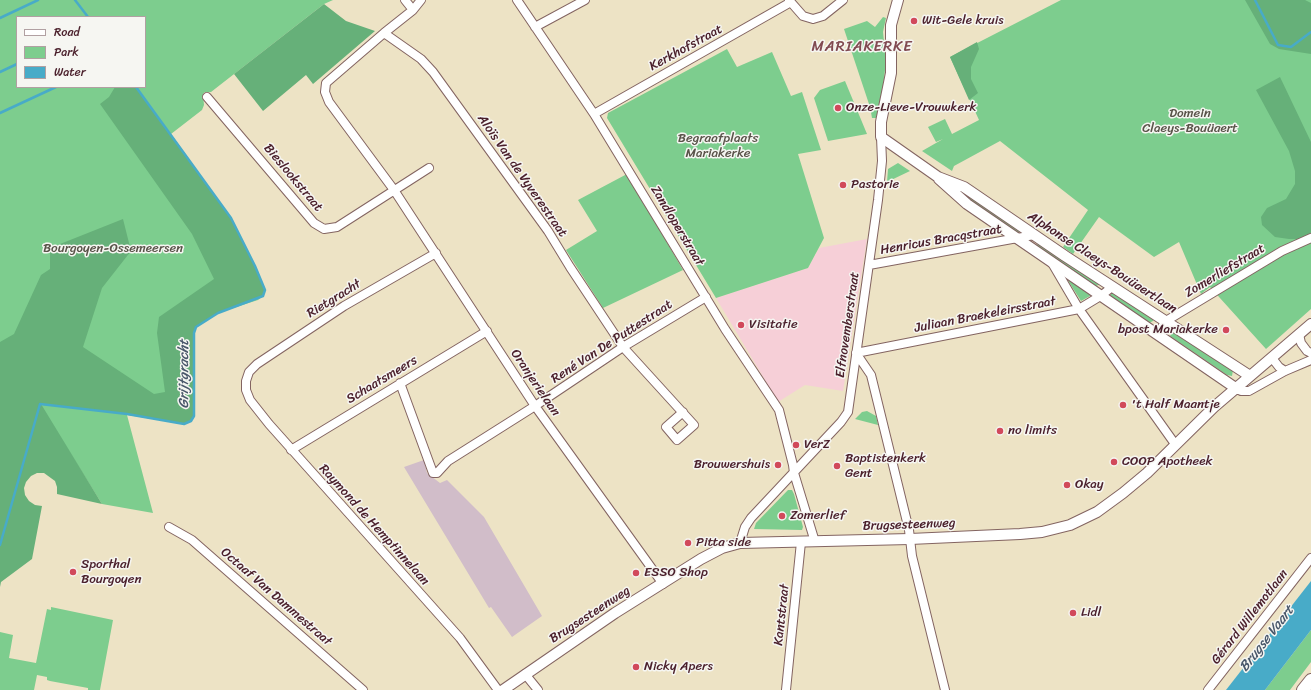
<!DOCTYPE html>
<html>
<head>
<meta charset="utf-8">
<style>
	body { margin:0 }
	#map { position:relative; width:1311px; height:690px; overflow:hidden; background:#ede3c5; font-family:Sriracha,sans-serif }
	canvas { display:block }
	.legend { position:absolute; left:16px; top:16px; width:130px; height:72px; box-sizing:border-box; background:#f6f6f2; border:1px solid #b1a0a2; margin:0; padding:5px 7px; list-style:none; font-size:12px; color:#4a1f2b }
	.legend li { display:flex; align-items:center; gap:8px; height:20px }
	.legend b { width:20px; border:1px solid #b1a0a2 }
</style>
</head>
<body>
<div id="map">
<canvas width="1311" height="690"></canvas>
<ul class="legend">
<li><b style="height:5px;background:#fff"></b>Road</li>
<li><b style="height:11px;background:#7dcd8e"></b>Park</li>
<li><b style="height:11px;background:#48abc8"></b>Water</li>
</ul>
</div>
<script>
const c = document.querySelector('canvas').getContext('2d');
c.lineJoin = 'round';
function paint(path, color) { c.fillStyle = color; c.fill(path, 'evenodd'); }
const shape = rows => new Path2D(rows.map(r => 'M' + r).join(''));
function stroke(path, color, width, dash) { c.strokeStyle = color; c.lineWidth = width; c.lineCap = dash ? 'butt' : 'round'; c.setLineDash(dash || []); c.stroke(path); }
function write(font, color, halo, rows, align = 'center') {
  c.font = font + ' Sriracha,sans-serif'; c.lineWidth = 3; c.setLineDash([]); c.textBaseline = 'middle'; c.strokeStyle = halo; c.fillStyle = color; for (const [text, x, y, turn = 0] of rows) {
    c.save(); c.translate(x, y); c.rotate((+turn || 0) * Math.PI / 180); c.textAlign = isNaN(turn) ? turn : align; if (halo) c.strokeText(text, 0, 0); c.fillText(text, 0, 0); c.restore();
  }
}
paint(shape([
	[867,239,843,391,805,385,778,402,716,298,808,268,819,248]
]), '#f6cfd7');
paint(shape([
	[424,460,427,473,440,483,447,480,484,517,542,616,512,637,491,607,489,608,404,467]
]), '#d1bdc9');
paint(shape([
	[0,0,333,0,324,4,211,92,205,92,203,94,204,105,202,110,171,134,231,218,255,266,265,290,263,296,258,300,218,313,196,327,194,333,194,416,191,421,184,424,127,415,153,513,102,504,40,405,0,545],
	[17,17,145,17,145,87,17,87],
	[1061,0,1311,0,1311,309,1266,349,1210,287,1201,294,1179,242,1154,257,1099,217,1073,254,1063,247,1088,210,1000,141,954,166,952,171,922,151,943,139,936,142,928,127,945,119,952,134,979,120,950,57],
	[883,17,886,18,883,32,886,61,882,97,876,118,872,118,870,107,844,29,867,21,875,27],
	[727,49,737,67,772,52,791,96,802,92,821,150,798,154,824,238,808,268,716,298,607,118,608,113],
	[845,81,867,134,828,141,814,98,820,90],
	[898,163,910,171,887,182,888,169],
	[627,174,683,270,603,308,566,250,597,231,578,200],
	[955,187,1020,230,1019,232,1017,233,968,200],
	[1038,242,1099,282,1099,285,1095,286,1037,246],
	[1067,279,1091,294,1090,296,1081,301],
	[1111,292,1114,292,1154,319,1153,321,1149,323,1111,296],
	[1172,332,1174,332,1233,370,1232,376,1227,375,1170,336],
	[867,411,876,416,878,425,855,419,862,412],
	[788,490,792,490,794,494,803,527,802,530,754,529,756,523],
	[51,607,113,620,100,690,88,690,88,688,50,681,47,680,47,677,37,675,34,690,0,690,0,632,13,635,9,658,36,663,47,609,51,610],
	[1311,630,1311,662,1290,690,1265,690]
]), '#7dcd8e');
paint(shape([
	[1245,0,1305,0,1311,3,1311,54,1279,49,1270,44],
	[324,4,346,21,375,31,313,84,306,75,263,111,234,74],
	[977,42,979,49,971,67,971,79,978,93,969,100,950,57],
	[1280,77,1311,142,1311,238,1308,239,1289,239,1275,237,1262,225,1261,217,1267,208,1286,199,1295,184,1295,171,1289,151,1256,90],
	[115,87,136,87,185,154,231,218,255,266,265,290,263,296,218,313,196,327,194,333,194,416,191,421,184,424,127,414,41,404,102,504,57,494,57,487,55,481,44,473,37,473,31,476,26,482,24,488,25,495,29,501,35,505,42,506,32,559,1,582,0,587,0,342,14,334,41,275,50,269,50,248,123,219,131,251,102,288,83,347,154,394,165,392,157,333,159,317,214,279,192,234,100,104,109,97]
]), '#66b079');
paint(shape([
	[1311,581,1311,630,1265,690,1226,690]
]), '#48abc8');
stroke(shape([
	[75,0,88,17],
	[1255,0,1278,45,1291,47,1311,32],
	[0,18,38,0],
	[0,72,17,64],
	[0,113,56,87],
	[0,545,40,404,127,414,184,424,191,421,194,416,194,333,196,327,218,313,263,296,265,290,255,266,231,218,136,87]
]), '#48abc8', 2.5);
const minor = shape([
	[405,0,413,10],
	[421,0,413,10,384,33,326,83,325,92,329,102,394,190,535,406,663,584],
	[517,0,594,114,725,329,779,410,793,465,794,473,815,542],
	[789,0,803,16,813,19,823,16,843,0],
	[535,27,585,0],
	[384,33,421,59,433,72,548,231,570,267,623,347,694,425,677,440,666,427,683,412],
	[207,97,314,223,324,229,337,227,429,168],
	[594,114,791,2],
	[436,253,344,306,257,364,249,372,246,381,246,390,250,400,269,424,460,638,498,690],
	[1052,263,1079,309,1175,444],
	[869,265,1034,235],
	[1158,333,1166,321,1282,251,1311,238],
	[1299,334,1301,343,1307,351,1311,353],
	[856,353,871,375,909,530,912,556,945,690],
	[856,353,1079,309,1102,295,1112,287],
	[1272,358,1279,367,1285,371],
	[400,383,433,473,437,473,448,461,535,406,623,347,706,297],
	[1237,389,1241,391,1249,391,1285,371,1311,360],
	[291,450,487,331],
	[169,527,192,540,363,690],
	[740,543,745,527,751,518,841,422,848,412,878,200,882,161,881,137],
	[525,674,538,690],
	[786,690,801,542],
	[1208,690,1311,558]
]);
const tertiary = shape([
	[898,0,891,25,891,73,881,122,881,137,938,177,964,187,1065,256,1250,376],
	[939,179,967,204,1237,389],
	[503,690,615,613,701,559,722,548,740,543,910,539,1020,534,1042,532,1070,525,1097,512,1123,493,1147,473,1214,407,1311,324]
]);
const primary = shape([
	[1303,690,1311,680]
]);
stroke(minor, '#836461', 10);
stroke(tertiary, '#836461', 12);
stroke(primary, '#836461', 14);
stroke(minor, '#fff', 8);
stroke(tertiary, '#fff', 10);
stroke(primary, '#fff', 12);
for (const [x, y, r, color] of [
	[914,21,4,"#d1495b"],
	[838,108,4,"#d1495b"],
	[843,185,4,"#d1495b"],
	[741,325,4,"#d1495b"],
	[1226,330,4,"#d1495b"],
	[1123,405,4,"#d1495b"],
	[1000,431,4,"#d1495b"],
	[796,445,4,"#d1495b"],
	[1114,462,4,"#d1495b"],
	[778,465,4,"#d1495b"],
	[837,466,4,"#d1495b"],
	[1067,485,4,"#d1495b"],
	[782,516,4,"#d1495b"],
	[688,543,4,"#d1495b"],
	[73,572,4,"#d1495b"],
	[636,573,4,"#d1495b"],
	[1073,613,4,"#d1495b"],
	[636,667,4,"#d1495b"]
]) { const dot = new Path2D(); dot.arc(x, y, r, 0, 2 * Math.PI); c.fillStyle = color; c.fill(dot); stroke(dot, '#f6f6f2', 1.5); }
write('13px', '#4a1f2b', '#f6f6f2', [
	["Wit-Gele kruis",922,21],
	["Onze-Lieve-Vrouwkerk",846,108],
	["Pastorie",851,185],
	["Visitatie",749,325],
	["bpost Mariakerke",1218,330,"right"],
	["'t Half Maantje",1131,405],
	["no limits",1008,431],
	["VerZ",804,445],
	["Baptistenkerk",845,459],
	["Gent",845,474],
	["COOP Apotheek",1122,462],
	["Brouwershuis",770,465,"right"],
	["Okay",1075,485],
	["Zomerlief",790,516],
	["Pitta side",696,543],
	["Sporthal",81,565],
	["Bourgoyen",81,580],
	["ESSO Shop",644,573],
	["Lidl",1081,613],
	["Nicky Apers",644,667]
], 'left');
write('13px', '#4a1f2b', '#f6f6f2', [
	["Kerkhofstraat",686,48,-29],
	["Aloïs Van de Vyverestraat",522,176,55],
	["Bieslookstraat",293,178,50],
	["Zandloperstraat",677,226,59],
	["Henricus Bracqstraat",941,240,-10],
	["Alphonse Claeys-Bouüaertlaan",1102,263,33],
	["Zomerliefstraat",1225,271,-31],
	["Rietgracht",334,299,-32],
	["Juliaan Braekeleirsstraat",985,315,-11],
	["Elfnovemberstraat",848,325,-82],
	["René Van De Puttestraat",612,342,-33],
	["Schaatsmeers",382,380,-31],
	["Oranjerielaan",535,383,56],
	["Raymond de Hemptinnelaan",374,525,48],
	["Brugsesteenweg",909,525,-2],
	["Octaaf Van Dammestraat",276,597,41],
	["Brugsesteenweg",590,615,-33],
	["Kantstraat",782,615,-84],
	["Gérard Willemotlaan",1250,617,-52]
]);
write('13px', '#595349', '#f6f6f2', [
	["Domein",1190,114],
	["Claeys-Bouüaert",1190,129],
	["Begraafplaats",718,139],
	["Mariakerke",718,154],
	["Bourgoyen-Ossemeersen",113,249]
]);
write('italic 14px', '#49576a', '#f6f6f2', [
	["Grijtgracht",184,374,-90],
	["Brugse Vaart",1267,639,-52]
]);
c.letterSpacing = '1px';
write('15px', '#814a51', '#f6f6f2', [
	["MARIAKERKE",862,47]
]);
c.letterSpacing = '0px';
</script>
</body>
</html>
